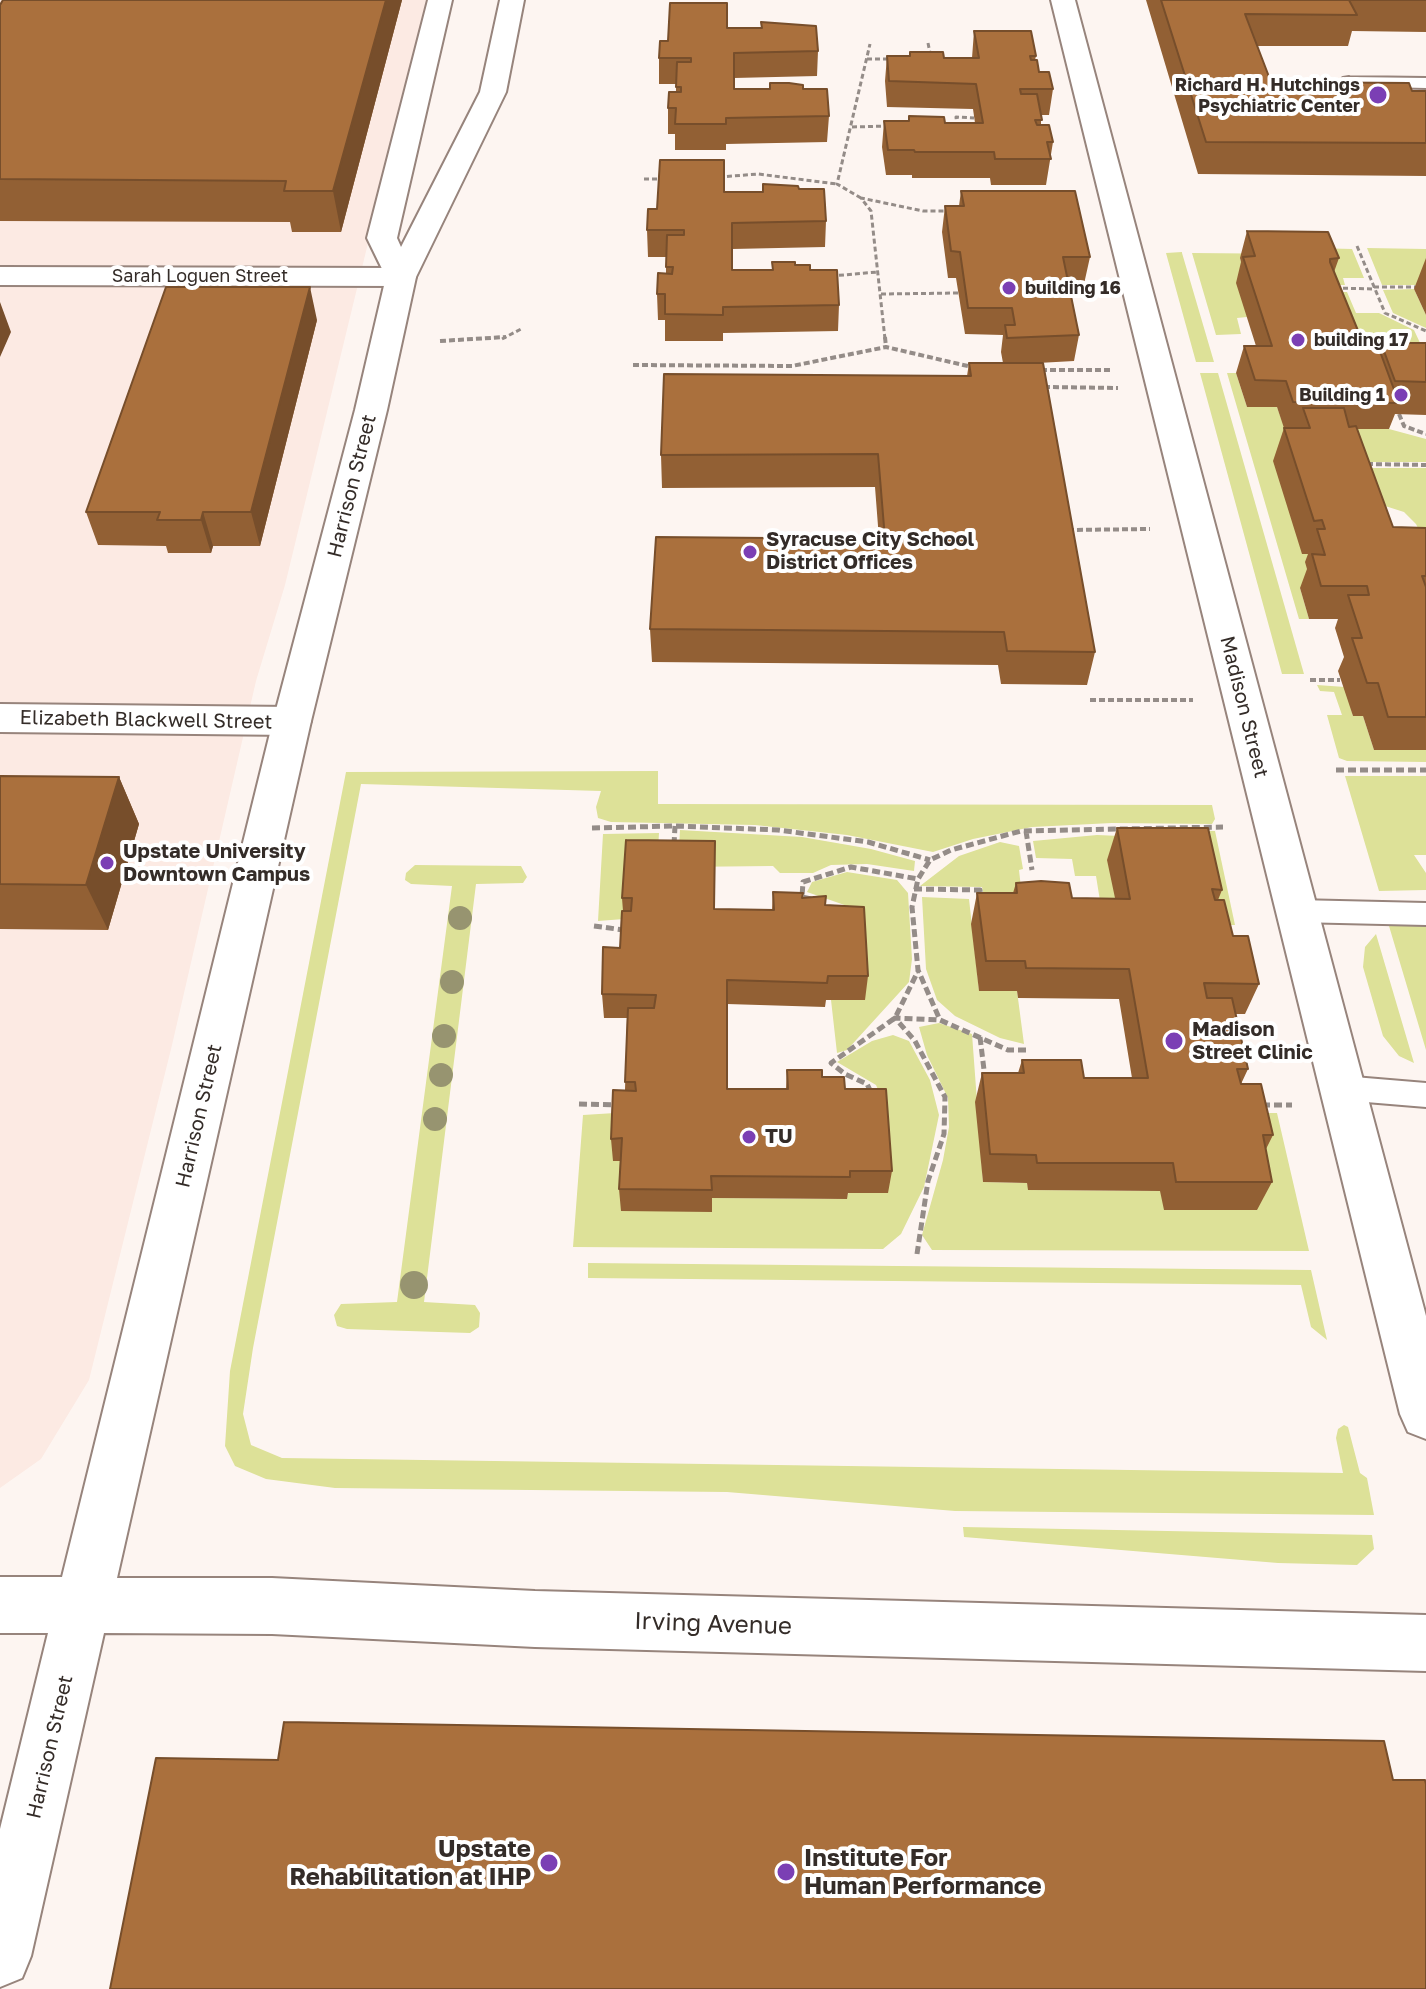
<!DOCTYPE html>
<html>
<head>
<meta charset="utf-8">
<style>
	body { margin:0 }
	canvas { display:block; background:#fdf5f1 }
</style>
</head>
<body>
<canvas width="1426" height="1989"></canvas>
<script>
const c = document.querySelector('canvas').getContext('2d');
c.lineJoin = 'round';
function paint(path, color) { c.fillStyle = color; c.fill(path, 'evenodd'); }
const shape = rows => new Path2D(rows.map(r => 'M' + r).join(''));
function stroke(path, color, width, dash) { c.strokeStyle = color; c.lineWidth = width; c.lineCap = dash ? 'butt' : 'round'; c.setLineDash(dash || []); c.stroke(path); }
function write(font, color, halo, rows, align = 'center') {
  c.font = font + ' "Golos Text",sans-serif'; c.lineWidth = 8; c.setLineDash([]); c.textBaseline = 'middle'; c.strokeStyle = halo; c.fillStyle = color; for (const [text, x, y, turn = 0] of rows) {
    c.save(); c.translate(x, y); c.rotate((+turn || 0) * Math.PI / 180); c.textAlign = isNaN(turn) ? turn : align; if (halo) c.strokeText(text, 0, 0); c.fillText(text, 0, 0); c.restore();
  }
}
paint(shape([
	[0,0,427,0,285,585,256,681,172,1045,89,1380,41,1459,0,1488]
]), '#fceae3');
paint(shape([
	[1315,248,1352,249,1364,278,1343,278,1345,285,1330,285,1240,258,1247,283,1247,317,1237,318,1241,334,1216,335,1192,253,1306,254],
	[1367,248,1426,249,1426,285,1382,285],
	[1182,252,1182,253,1214,362,1196,362,1166,253],
	[1414,289,1426,315,1426,328,1393,313,1383,290],
	[1323,292,1347,292,1356,313,1379,313,1414,330,1421,345,1369,376],
	[1200,373,1218,373,1304,674,1282,674],
	[1227,373,1236,373,1247,407,1277,407,1285,429,1389,429,1426,439,1426,462,1345,462,1310,554,1312,588,1300,588,1309,619,1299,619],
	[1358,468,1426,468,1426,545,1416,524,1404,512,1382,505],
	[1317,685,1345,687,1353,716,1363,716,1374,750,1426,750,1426,762,1347,761,1339,758,1327,715,1342,715,1334,692,1320,691],
	[658,771,658,804,1212,805,1215,819,1212,824,1112,823,1032,827,973,839,933,852,847,835,755,825,611,822,598,818,596,807,601,791,361,784,253,1348,243,1414,251,1445,282,1458,1343,1473,1336,1438,1338,1429,1344,1425,1348,1427,1360,1473,1367,1478,1374,1515,955,1511,727,1492,335,1488,266,1479,235,1466,225,1446,230,1371,346,772],
	[1345,776,1426,776,1426,855,1414,855,1426,873,1426,890,1379,891],
	[680,830,802,837,871,849,915,861,914,871,867,864,831,865,813,873,780,873,773,866,678,867],
	[1169,830,1215,831,1235,925,1219,925],
	[659,833,657,866,624,919,598,921,603,834],
	[1097,835,1144,837,1120,930,1101,907,1096,876,1075,876,1072,859,1036,858,1033,841],
	[1000,842,1019,846,1023,869,1019,870,1021,888,989,924,982,887,920,886,959,856],
	[415,865,521,866,527,877,523,883,476,884,424,1302,475,1305,480,1313,479,1327,470,1333,347,1329,337,1326,334,1315,341,1304,397,1302,452,886,411,884,405,880,406,873],
	[847,872,897,880,908,893,912,959,909,982,847,1050,837,1053,831,1000,859,910,807,892,812,882],
	[922,897,969,899,979,990,1017,991,1024,1044,1000,1038,955,1016,937,1000,926,969],
	[1426,925,1426,1050,1389,926],
	[1376,934,1414,1063,1399,1056,1383,1036,1363,967,1365,947],
	[939,1023,972,1034,983,1182,1027,1183,1029,1190,1160,1191,1247,1113,1277,1113,1309,1251,932,1250,922,1235,943,1160,949,1127,948,1098,927,1055,919,1027],
	[893,1035,909,1041,930,1080,939,1115,924,1187,901,1234,883,1249,573,1247,583,1115,615,1113,614,1161,624,1161,711,1198,846,1199,884,1104,876,1085,837,1062,872,1041],
	[588,1263,1311,1270,1327,1340,1311,1327,1301,1285,588,1278],
	[963,1527,1372,1535,1374,1549,1357,1565,1278,1563,964,1537]
]), '#dde198');
const service = shape([
	[1349,77,1426,78,1426,88,1343,86,1341,82,1343,78,1349,77],
	[1296,900,1426,903,1426,925,1296,922,1286,918,1283,911,1286,904,1296,900],
	[1342,1076,1426,1083,1426,1107,1342,1100,1332,1097,1327,1088,1332,1079,1342,1076]
]);
const minor = shape([
	[1051,0,1075,0,1426,1316,1426,1439,1408,1432,1400,1414,1051,0],
	[0,267,401,268,412,271,416,277,412,283,401,286,0,285,0,267],
	[0,704,292,707,306,711,311,721,306,731,292,735,0,732,0,704]
]);
const tertiary = shape([
	[428,0,452,0,397,238,401,247,480,92,500,0,524,0,506,92,416,277,387,410,311,721,117,1578,272,1578,535,1591,1426,1615,1426,1671,535,1647,272,1634,104,1633,31,1956,22,1978,0,1987,0,1829,48,1633,0,1633,0,1577,62,1577,273,721,355,410,386,277,367,238,428,0]
]);
stroke(service, '#97847c', 4);
stroke(minor, '#97847c', 4);
stroke(tertiary, '#97847c', 4);
stroke(shape([
	[928,43,931,58],
	[867,59,891,59],
	[852,127,887,126],
	[957,127,956,117,974,118],
	[719,177,758,174,837,184],
	[644,179,665,179],
	[861,198,837,184,870,44],
	[1357,246,1385,313,1426,331],
	[831,276,878,272],
	[1374,287,1426,287],
	[1335,288,1375,289],
	[881,294,959,293],
	[502,339,521,329],
	[885,339,871,211,861,198,923,211,949,211]
]), '#948c88', 3, [5, 3]);
stroke(shape([
	[885,337,886,347],
	[440,341,506,337],
	[633,365,792,366,886,347,972,367],
	[1041,370,1111,370],
	[1044,387,1118,388],
	[1399,414,1404,426,1426,434],
	[1367,464,1426,465],
	[1068,530,1150,529],
	[1310,680,1340,680],
	[1090,700,1193,700]
]), '#948c88', 4, [6, 3]);
stroke(shape([
	[1336,770,1426,770],
	[592,828,675,826,778,830,868,842,930,860],
	[1026,831,1032,870],
	[674,845,675,826],
	[914,889,980,890,981,899],
	[811,899,802,897,803,882,851,867,918,879],
	[594,926,624,930],
	[980,1037,985,1078],
	[1026,1050,1008,1050,940,1020,918,970,912,907,918,879,930,860,951,850,1021,831,1223,827],
	[1238,1050,1272,1050],
	[871,1092,867,1084,845,1074,831,1063,895,1018,918,971],
	[579,1104,618,1105],
	[1262,1105,1292,1105],
	[917,1254,928,1181,944,1134,945,1097,915,1041,895,1018,940,1020]
]), '#948c88', 5, [8, 4]);
paint(service, '#fff');
paint(minor, '#fff');
paint(tertiary, '#fff');
c.fillStyle = '#979470';
for (const [x, y, r] of [
	[460,918,12],
	[452,982,12],
	[444,1036,12],
	[441,1075,12],
	[435,1119,12],
	[414,1285,14]
]) { c.beginPath(); c.arc(x, y, r, 0, 2 * Math.PI); c.fill(); }
paint(shape([
	[3,0,402,0,341,232,292,232,290,222,0,221,0,5],
	[1146,0,1426,0,1426,32,1352,31,1348,46,1257,46,1271,82,1426,91,1426,176,1198,174],
	[727,28,818,51,817,76,734,78,734,89,803,89,829,116,827,142,726,144,726,150,675,150,675,134,668,134,668,108,676,92,676,84,659,84,659,58,668,41],
	[974,31,1036,56,1035,60,1039,72,1053,89,1049,115,1041,115,1041,125,1053,142,1046,185,991,185,990,178,912,178,912,175,886,175,882,147,884,121,975,123,973,109,887,107,885,81,887,56,909,56,910,52,944,58,972,58],
	[799,189,826,221,825,247,732,249,732,270,772,270,795,265,810,270,839,305,838,331,723,333,723,341,665,341,665,320,658,320,657,294,666,273,666,257,648,257,647,230,657,209,724,192,763,192],
	[961,191,1090,257,1084,284,1069,283,1079,335,1074,361,1038,363,1095,652,1087,685,1001,684,998,665,652,662,650,629,879,539,875,487,662,488,661,455,967,376,969,363,1003,363,1001,352,1003,335,965,334,956,278,948,278,942,232,945,206,959,206],
	[1247,231,1339,258,1334,272,1361,338,1379,349,1381,343,1426,343,1426,415,1395,414,1389,429,1357,429,1393,527,1426,528,1426,750,1374,750,1363,716,1353,716,1338,671,1344,657,1335,628,1338,619,1309,619,1300,588,1307,569,1305,562,1308,554,1302,554,1273,461,1284,428,1277,407,1247,407,1236,373,1244,346,1256,346,1236,283,1241,262,1240,258],
	[1426,258,1426,315,1414,289],
	[317,320,260,546,213,546,211,553,168,553,166,546,98,545,86,512],
	[0,776,119,777,139,824,108,930,0,929],
	[1117,828,1222,890,1218,900,1233,936,1259,984,1245,1014,1236,1014,1248,1069,1241,1084,1273,1135,1266,1149,1272,1182,1257,1210,1164,1210,1160,1191,1028,1190,1027,1183,983,1182,975,1102,982,1073,1018,1073,1022,1060,1084,1078,1132,1078,1119,999,1018,998,1017,991,979,991,971,924,977,893,1013,893,1016,883,1072,898,1115,898,1107,860],
	[626,840,715,909,772,910,773,892,803,898,825,905,868,976,865,1000,826,1000,825,1007,727,1004,727,1089,786,1089,787,1070,822,1077,845,1089,892,1171,888,1193,848,1193,847,1199,712,1198,712,1212,621,1211,619,1189,620,1161,613,1161,611,1139,625,1090,627,1018,604,1018,602,994,620,948,623,911,622,898]
]), '#926034');
paint(shape([
	[386,0,402,0,341,232,333,191],
	[310,287,317,320,260,546,251,512],
	[0,302,11,332,0,357],
	[203,512,213,546,211,553,201,520],
	[119,777,139,824,108,930,86,885]
]), '#774e2b');
const building = shape([
	[3,0,386,0,333,191,284,191,286,181,0,179,0,5,3,0],
	[1161,0,1426,0,1349,0,1357,15,1245,14,1271,82,1409,83,1412,91,1426,91,1426,143,1206,142,1161,0],
	[670,3,727,3,727,28,762,28,761,22,816,26,818,51,734,53,734,89,770,89,770,83,789,83,803,85,803,89,827,89,829,116,726,118,726,124,675,124,676,108,668,108,669,92,681,92,681,87,676,87,677,62,691,62,691,58,659,58,660,41,668,41,670,3],
	[974,31,1031,31,1036,56,1030,56,1031,60,1037,60,1039,72,1049,72,1053,89,1020,89,1021,94,1037,94,1042,120,1035,120,1037,125,1049,125,1053,142,1047,142,1051,159,995,159,994,152,915,152,914,150,888,150,884,121,909,121,909,116,944,117,945,123,983,123,976,84,889,81,887,56,910,56,910,52,943,52,944,58,979,58,974,31],
	[660,160,724,160,724,192,763,192,763,184,798,186,799,189,824,189,826,221,732,223,732,270,773,270,772,262,795,262,795,265,810,265,810,270,837,270,839,305,723,307,723,315,665,314,665,294,657,294,658,273,672,274,673,267,666,267,667,235,684,235,684,230,647,230,648,209,657,209,660,160],
	[961,191,1075,191,1090,257,1063,257,1079,335,1007,338,1005,325,1015,325,1012,308,968,308,960,252,951,251,945,206,964,206,961,191],
	[1247,231,1328,232,1339,258,1330,259,1330,262,1361,338,1375,338,1399,403,1293,402,1286,381,1255,380,1244,346,1272,346,1243,257,1255,256,1247,231],
	[166,287,310,287,251,512,203,512,201,520,157,520,160,512,86,512,166,287],
	[1381,343,1426,343,1426,382,1395,381,1381,343],
	[969,363,1043,363,1095,652,1007,651,1004,632,650,629,656,537,885,539,878,454,661,455,664,374,971,376,969,363],
	[1303,408,1344,408,1349,427,1356,426,1393,527,1426,528,1426,576,1422,576,1426,587,1426,717,1388,717,1378,683,1367,683,1352,638,1362,638,1348,595,1369,595,1367,586,1321,586,1312,554,1325,555,1317,529,1325,529,1322,520,1314,521,1284,428,1310,428,1303,408],
	[0,776,119,777,86,885,0,884,0,776],
	[1117,828,1208,828,1222,890,1212,889,1215,900,1224,900,1233,936,1248,936,1259,984,1204,983,1207,998,1232,998,1248,1069,1237,1069,1241,1084,1261,1084,1273,1135,1263,1135,1272,1182,1176,1182,1173,1163,1037,1163,1036,1155,990,1154,982,1073,1024,1073,1022,1060,1081,1060,1084,1078,1148,1078,1129,969,1026,968,1025,961,986,961,977,893,1017,893,1016,883,1041,881,1069,883,1072,898,1130,899,1117,828],
	[626,840,715,841,714,909,774,910,773,892,803,893,802,898,826,896,825,905,864,907,868,976,828,976,827,983,727,980,727,1089,788,1089,787,1070,822,1070,822,1077,844,1077,845,1089,886,1089,892,1171,850,1171,850,1177,711,1176,712,1190,619,1189,622,1138,611,1139,613,1090,636,1091,635,1082,625,1082,628,1008,654,1008,656,995,602,994,603,947,620,948,622,911,631,911,632,898,622,898,626,840],
	[284,1722,1384,1741,1393,1780,1425,1780,1426,1784,1426,1989,110,1989,156,1758,278,1760,284,1722]
]);
paint(building, '#aa703d');
stroke(building, '#774e2b', 2);
for (const [x, y, r, color] of [
	[1378,95,10,"#7b3fb4"],
	[1009,288,8,"#7b3fb4"],
	[1298,340,8,"#7b3fb4"],
	[1401,395,8,"#7b3fb4"],
	[750,552,8,"#7b3fb4"],
	[107,863,8,"#7b3fb4"],
	[1174,1041,10,"#7b3fb4"],
	[749,1137,8,"#7b3fb4"],
	[549,1863,10,"#7b3fb4"],
	[786,1872,10,"#7b3fb4"]
]) { const dot = new Path2D(); dot.arc(x, y, r, 0, 2 * Math.PI); c.fillStyle = color; c.fill(dot); stroke(dot, '#fff', 3); }
write('bold 18px', '#342c28', '#fff', [
	["Richard H. Hutchings",1360,85],
	["Psychiatric Center",1360,106],
	["building 16",1025,288,"left"],
	["building 17",1314,340,"left"],
	["Building 1",1385,395]
], 'right');
write('18px', '#342c28', '#fff', [
	["Sarah Loguen Street",200,276]
]);
write('20px', '#342c28', '#fff', [
	["Harrison Street",352,486,-76],
	["Madison Street",1244,707,76],
	["Elizabeth Blackwell Street",146,720,1],
	["Harrison Street",199,1116,-77],
	["Harrison Street",50,1747,-77]
]);
write('bold 20px', '#342c28', '#fff', [
	["Syracuse City School",766,540],
	["District Offices",766,563],
	["Upstate University",123,852],
	["Downtown Campus",123,875],
	["Madison",1192,1030],
	["Street Clinic",1192,1053],
	["TU",765,1137]
], 'left');
write('24px', '#342c28', '#fff', [
	["Irving Avenue",713,1624,2]
]);
write('bold 24px', '#342c28', '#fff', [
	["Upstate",531,1849],
	["Rehabilitation at IHP",531,1877],
	["Institute For",804,1858,"left"],
	["Human Performance",804,1886,"left"]
], 'right');
</script>
</body>
</html>
